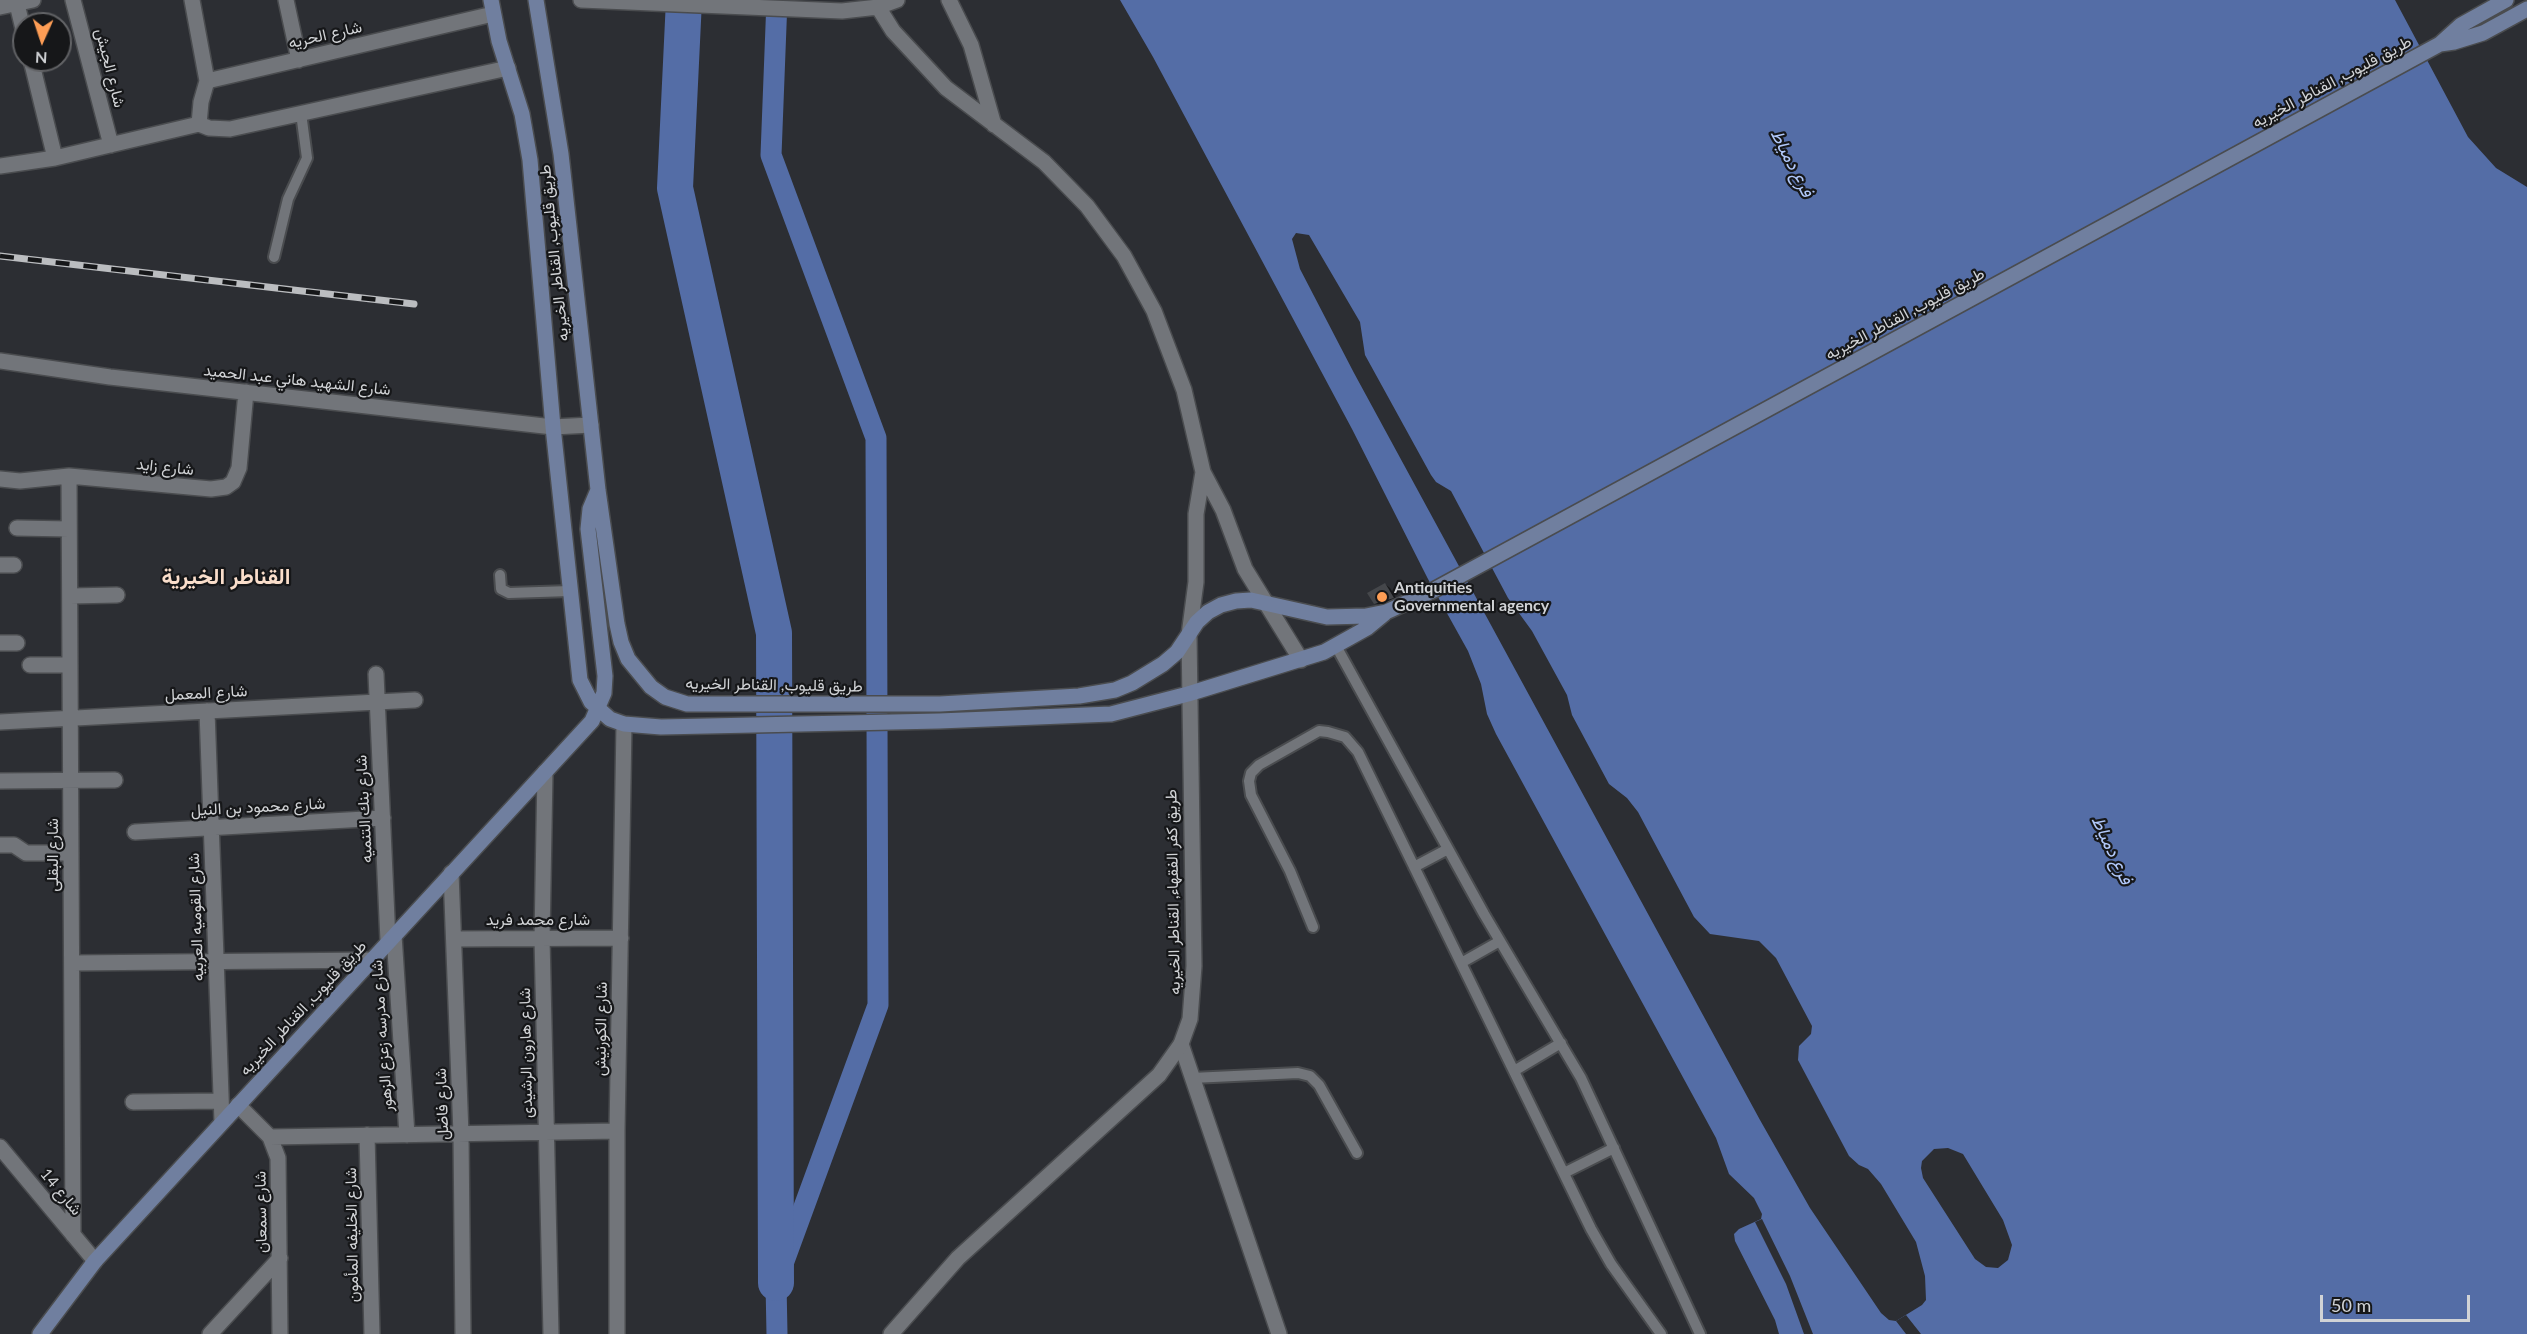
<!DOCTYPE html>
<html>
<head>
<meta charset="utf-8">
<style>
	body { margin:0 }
	#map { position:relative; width:2527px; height:1334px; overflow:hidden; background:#2c2e33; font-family:Lato,sans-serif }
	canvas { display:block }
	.north { position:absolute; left:12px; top:12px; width:60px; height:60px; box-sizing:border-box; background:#161719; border:2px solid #616265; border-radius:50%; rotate:183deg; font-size:16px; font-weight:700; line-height:24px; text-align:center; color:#d1d3d6 }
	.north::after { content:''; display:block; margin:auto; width:21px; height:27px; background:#fd9d55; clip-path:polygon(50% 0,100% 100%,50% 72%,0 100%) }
	.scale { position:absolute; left:2320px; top:1295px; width:150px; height:27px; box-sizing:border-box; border:3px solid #d1d3d6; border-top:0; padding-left:8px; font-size:18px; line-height:21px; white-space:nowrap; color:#d1d3d6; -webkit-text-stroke:4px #161719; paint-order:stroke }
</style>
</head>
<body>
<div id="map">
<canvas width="2527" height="1334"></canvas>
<div class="north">N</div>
<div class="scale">50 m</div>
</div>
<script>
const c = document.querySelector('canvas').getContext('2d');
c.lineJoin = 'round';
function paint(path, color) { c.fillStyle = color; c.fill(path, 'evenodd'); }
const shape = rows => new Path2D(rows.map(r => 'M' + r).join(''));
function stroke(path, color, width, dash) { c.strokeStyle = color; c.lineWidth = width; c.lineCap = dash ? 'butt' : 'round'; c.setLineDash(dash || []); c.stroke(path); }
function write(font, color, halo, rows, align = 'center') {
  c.font = font + ' Lato,Vazirmatn,sans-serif'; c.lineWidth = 4.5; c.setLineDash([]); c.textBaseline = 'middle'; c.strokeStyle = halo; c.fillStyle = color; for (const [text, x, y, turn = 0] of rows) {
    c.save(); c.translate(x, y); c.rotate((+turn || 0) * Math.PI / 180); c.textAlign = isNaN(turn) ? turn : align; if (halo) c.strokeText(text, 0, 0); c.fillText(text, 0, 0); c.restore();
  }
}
paint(shape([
	[1120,0,2395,0,2468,137,2496,168,2527,187,2527,1334,1779,1334,1775,1320,1735,1241,1734,1234,1739,1229,1761,1219,1762,1214,1754,1198,1729,1174,1716,1138,1496,734,1487,714,1481,684,1468,651,1428,579,1352,429,1153,57],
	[1296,233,1309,235,1360,322,1365,355,1431,475,1436,482,1451,491,1508,598,1532,631,1567,695,1572,715,1609,784,1627,798,1638,812,1694,917,1710,934,1759,941,1776,958,1812,1026,1811,1034,1799,1046,1798,1060,1849,1156,1859,1165,1868,1169,1881,1184,1916,1242,1925,1276,1926,1300,1922,1305,1896,1321,1889,1320,1881,1313,1810,1208,1760,1120,1354,373,1300,269,1292,239],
	[1948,1148,1963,1154,2003,1220,2012,1245,2008,1260,1998,1268,1986,1267,1975,1259,1923,1178,1921,1168,1922,1161,1934,1149]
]), '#546da6');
paint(shape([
	[1762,1219,1790,1276,1813,1334,1804,1334,1786,1284,1755,1222],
	[1906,1315,1921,1334,1906,1334,1896,1321]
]), '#2c2e33');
paint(shape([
	[1385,584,1390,588,1398,601,1381,606,1375,603]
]), '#0007');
stroke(shape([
	[777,1334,776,1283,878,1005,876,438,771,155,777,0]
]), '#546da6', 21);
stroke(shape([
	[684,0,675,188,774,633,776,1283]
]), '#546da6', 36);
paint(shape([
	[1385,583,1394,598,1374,604,1367,593]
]), '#45474b');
const service = shape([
	[274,257,288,199,307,158,301,113],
	[500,575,501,589,509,593,570,591],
	[1336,646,1484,914,1581,1078,1700,1334],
	[1414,867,1448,849],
	[1313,927,1290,871,1251,795,1249,781,1251,773,1259,765,1319,731,1328,732,1345,737,1358,752,1591,1229,1611,1264,1661,1334],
	[1461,963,1500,941],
	[1514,1071,1561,1043],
	[1192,1078,1298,1073,1310,1076,1319,1085,1357,1153],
	[1564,1173,1614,1148]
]);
const minor = shape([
	[16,0,24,33],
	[73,0,111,145],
	[192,0,207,81,201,102,199,124],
	[286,0,299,60],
	[0,7,33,0],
	[31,60,55,158],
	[207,81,493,14],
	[0,166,55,158,199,124,209,128,230,129,508,68],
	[0,361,110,377,553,427,591,425],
	[69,476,73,1235],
	[0,479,20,481,69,476,211,489,226,487,233,482,239,468,246,392],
	[17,528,69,529],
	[0,565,14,565],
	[70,596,117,595],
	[0,643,17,643],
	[30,665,70,665],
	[376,674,388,941],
	[207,711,222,1122],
	[0,722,415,700],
	[545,772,542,938,551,1334],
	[0,781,115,780],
	[135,832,383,818],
	[0,845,14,845,26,853,71,853],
	[451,873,461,1134,463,1334],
	[394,935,407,1135],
	[455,939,621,938],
	[72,963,372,960],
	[1181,1044,1279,1334],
	[133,1102,220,1101],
	[238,1105,270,1137,278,1158,280,1334],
	[367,1135,372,1334],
	[270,1137,617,1131],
	[0,1147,95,1261],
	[210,1334,280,1258],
	[617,1334,617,1131,624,724]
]);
const tertiary = shape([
	[581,0,842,11,878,7,897,0],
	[949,0,971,45,994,125],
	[878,7,893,31,946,88,1044,162,1087,206,1124,256,1154,311,1184,390,1203,472,1223,510,1245,569,1301,660],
	[891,1334,958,1258,1159,1075,1181,1044,1190,1019,1194,966,1189,635,1196,582,1196,514,1203,472]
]);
const secondary = shape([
	[491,0,499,41,522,114,530,160,553,427,580,680,591,702,610,719,624,724,661,727,939,721,1111,714,1188,694,1324,652,1367,628,1384,614],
	[536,0,561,154,598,490,617,624,621,642,628,659,651,687,665,697,687,704,940,704,1079,696,1115,690,1132,683,1163,664,1177,652,1197,622,1208,612,1221,605,1236,601,1251,600,1327,617,1366,616,1386,612,1432,591,2440,44,2461,25,2506,0],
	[2440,44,2454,42,2483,33,2527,9],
	[40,1334,95,1261,592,721,604,693,605,676,588,529,590,509,598,490]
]);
stroke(service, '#4a4c4f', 14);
stroke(minor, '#4a4c4f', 18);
stroke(tertiary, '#4a4c4f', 18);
stroke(secondary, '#4a4c4f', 18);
stroke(service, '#72757a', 10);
stroke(minor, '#72757a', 15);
stroke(tertiary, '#72757a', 15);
stroke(secondary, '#707f9f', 15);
const rail = shape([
	[0,256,414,304]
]);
stroke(rail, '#bbbdc0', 7);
stroke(rail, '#161719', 4.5, [14]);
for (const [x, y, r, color] of [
	[1382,597,6,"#fd9d55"]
]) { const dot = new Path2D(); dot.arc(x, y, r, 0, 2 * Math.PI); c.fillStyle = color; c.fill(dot); stroke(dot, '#161719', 2); }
write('16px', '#d1d3d6', '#161719', [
	["شارع الحريه",325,35,-13],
	["شارع الجيش",110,68,76],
	["طريق قليوب, القناطر الخيريه",2332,82,-28],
	["طريق قليوب, القناطر الخيريه",554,253,-96],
	["طريق قليوب, القناطر الخيريه",1905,314,-28],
	["شارع الشهيد هاني عبد الحميد",297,380,6],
	["شارع زايد",165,467,6],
	["طريق قليوب, القناطر الخيريه",774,685,1],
	["شارع المعمل",206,693,-3],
	["شارع محمود بن النيل",258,807,-3],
	["شارع بنك التنميه",364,809,-93],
	["شارع البقلى",53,855,-90],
	["طريق كفر الفقهاء, القناطر الخيريه",1173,892,-91],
	["شارع القوميه العربيه",196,917,-92],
	["شارع محمد فريد",538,920],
	["طريق قليوب, القناطر الخيريه",303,1008,-47],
	["شارع الكورنيش",601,1029,-89],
	["شارع مدرسه زعزع الزهور",382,1036,-94],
	["شارع هارون الرشيدى",526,1053,-91],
	["شارع فاضل",442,1104,-92],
	["شارع 14",61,1192,50],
	["شارع سمعان",261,1212,-91],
	["شارع الخليفه المأمون",352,1235,-91]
]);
write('bold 16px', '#d1d3d6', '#161719', [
	["Antiquities",1394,588],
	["Governmental agency",1394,606]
], 'left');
write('italic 18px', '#b2c9fb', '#161719', [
	["فرع دمياط",1792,163,63],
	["فرع دمياط",2112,850,65]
]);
write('bold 22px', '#fadecb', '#161719', [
	["القناطر الخيرية",226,577]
]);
</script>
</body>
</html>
